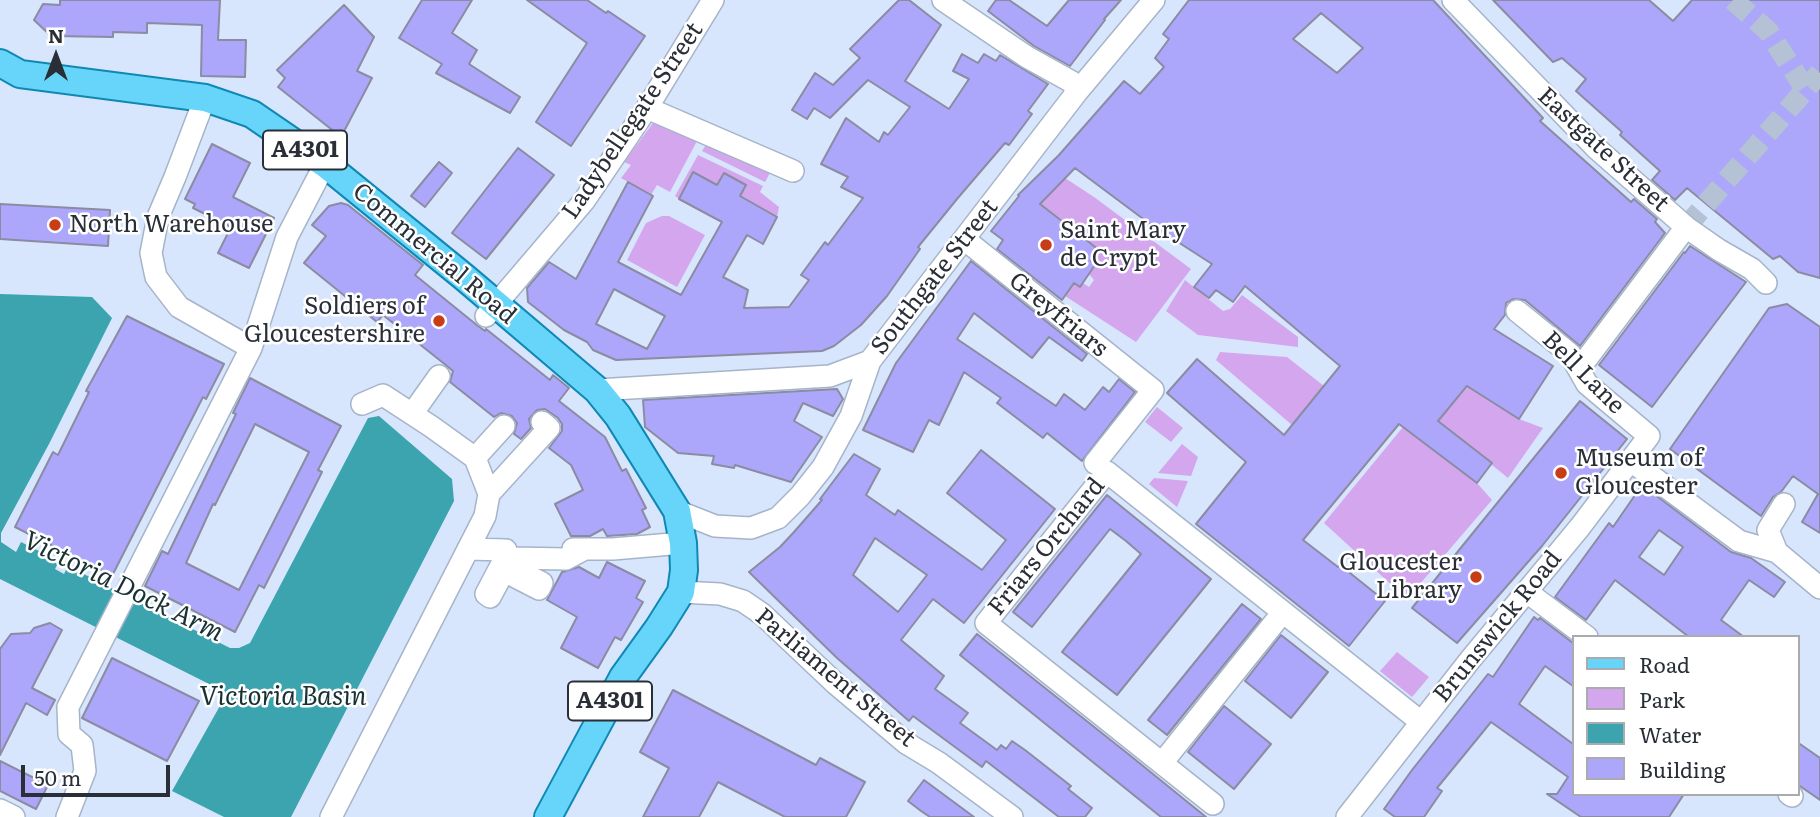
<!DOCTYPE html>
<html>
<head>
<meta charset="utf-8">
<style>
	body { margin:0 }
	#map { position:relative; width:1820px; height:817px; overflow:hidden; background:#d8e6fd; font-family:Literata,serif }
	canvas { display:block }
	.legend { position:absolute; left:1572px; top:635px; width:228px; height:161px; box-sizing:border-box; background:#fff; border:2px solid #a9abaf; margin:0; padding:9px 12px; list-style:none; font-size:21px; color:#292e37 }
	.legend li { display:flex; align-items:center; gap:14px; height:35px }
	.legend b { width:35px; border:2px solid #a9abaf }
	.north { position:absolute; left:21px; top:21px; width:70px; height:70px; -webkit-text-stroke:5px #fff; paint-order:stroke; rotate:0deg; font-size:19px; font-weight:700; line-height:28px; text-align:center; color:#292e37 }
	.north::after { content:''; display:block; margin:auto; width:24px; height:32px; background:#292e37; clip-path:polygon(50% 0,100% 100%,50% 72%,0 100%) }
	.scale { position:absolute; left:21px; top:765px; width:149px; height:32px; box-sizing:border-box; border:4px solid #292e37; border-top:0; padding-left:9px; font-size:21px; line-height:24px; white-space:nowrap; color:#292e37; -webkit-text-stroke:5px #fff; paint-order:stroke }
</style>
</head>
<body>
<div id="map">
<canvas width="1820" height="817"></canvas>
<ul class="legend">
<li><b style="height:9px;background:#67d5fa"></b>Road</li>
<li><b style="height:19px;background:#d4a6ed"></b>Park</li>
<li><b style="height:19px;background:#3ba4ae"></b>Water</li>
<li><b style="height:19px;background:#aca7fb"></b>Building</li>
</ul>
<div class="north">N</div>
<div class="scale">50 m</div>
</div>
<script>
const c = document.querySelector('canvas').getContext('2d');
c.lineJoin = 'round';
function paint(path, color) { c.fillStyle = color; c.fill(path, 'evenodd'); }
const shape = rows => new Path2D(rows.map(r => 'M' + r).join(''));
function stroke(path, color, width, dash) { c.strokeStyle = color; c.lineWidth = width; c.lineCap = dash ? 'butt' : 'round'; c.setLineDash(dash || []); c.stroke(path); }
function write(font, color, halo, rows, align = 'center') {
  c.font = font + ' Literata,serif'; c.lineWidth = 5; c.setLineDash([]); c.textBaseline = 'middle'; c.strokeStyle = halo; c.fillStyle = color; for (const [text, x, y, turn = 0] of rows) {
    c.save(); c.translate(x, y); c.rotate((+turn || 0) * Math.PI / 180); c.textAlign = isNaN(turn) ? turn : align; if (halo) c.strokeText(text, 0, 0); c.fillText(text, 0, 0); c.restore();
  }
}
paint(shape([
	[653,123,697,141,670,192,657,185,651,195,621,178,631,165,624,162],
	[707,143,772,169,765,182,702,151],
	[698,155,763,186,760,192,779,207,777,217,740,196,746,185,724,173,717,185,693,172,679,199,675,196],
	[1065,178,1094,197,1191,269,1136,342,1065,296,1074,283,1080,287,1083,283,1089,287,1094,280,1089,274,1095,266,1091,261,1099,250,1056,216,1037,206],
	[662,216,669,216,705,235,677,287,627,260,646,223],
	[1185,280,1223,311,1230,309,1242,295,1298,337,1298,347,1198,335,1166,311],
	[1220,352,1287,357,1324,386,1292,425,1216,360],
	[1468,387,1519,419,1543,428,1508,478,1438,421],
	[1157,407,1183,428,1171,442,1145,422],
	[1403,427,1477,483,1492,500,1407,599,1324,523],
	[1182,444,1198,457,1191,476,1158,473],
	[1154,478,1188,481,1177,507,1149,484],
	[1397,652,1429,677,1412,697,1380,671]
]), '#d4a6ed');
paint(shape([
	[0,294,92,297,112,318,49,444,1,533,1,542,16,552,21,542,59,561,55,569,64,574,68,566,230,648,239,648,250,643,368,418,379,416,452,479,454,501,291,817,224,817,172,791,221,704,221,693,211,685,0,579]
]), '#3ba4ae');
const building = shape([
	[60,0,220,0,218,40,246,40,245,77,201,76,202,25,147,23,147,33,113,32,113,37,51,36,34,20,43,4,60,5,60,0],
	[422,0,472,0,452,33,477,50,469,64,520,97,510,113,436,73,442,64,399,38,422,0],
	[527,0,587,0,606,13,608,11,645,36,571,146,536,122,587,43,527,0],
	[899,0,909,0,941,25,905,81,949,109,969,79,953,71,962,54,978,63,984,54,996,61,1000,55,1048,84,1028,111,1032,114,1009,145,1005,143,957,199,918,247,920,249,887,296,861,325,834,346,822,351,616,360,593,350,587,342,564,330,528,302,527,288,549,262,576,279,628,182,653,196,618,262,681,295,722,222,679,199,693,172,717,185,724,173,746,185,740,196,777,217,763,244,747,235,723,277,748,290,744,308,789,307,809,280,801,275,825,242,828,245,863,198,841,187,848,177,821,164,846,118,879,142,884,132,888,135,910,107,868,80,830,118,814,108,807,119,792,110,815,73,833,85,860,58,850,49,899,0],
	[614,289,665,316,647,349,596,324,614,289],
	[996,0,1009,0,1047,26,1069,0,1121,0,1104,19,1105,20,1070,66,1034,46,988,11,996,0],
	[1189,0,1433,0,1543,118,1540,121,1631,202,1634,199,1657,219,1655,222,1665,233,1580,346,1525,300,1513,299,1506,303,1505,315,1494,329,1553,366,1519,419,1467,386,1438,421,1492,463,1477,483,1399,424,1303,540,1338,567,1340,565,1385,601,1349,646,1196,524,1246,462,1167,393,1197,359,1284,435,1340,366,1245,286,1233,302,1216,290,1209,298,1194,287,1212,264,1150,224,1075,168,1040,204,1099,250,1091,261,1095,265,1080,287,1074,283,1062,300,997,249,1003,240,991,231,1019,196,1018,195,1059,155,1124,81,1140,94,1164,67,1155,58,1169,39,1163,34,1189,0],
	[1321,13,1363,48,1337,73,1293,39,1321,13],
	[1493,0,1649,0,1673,21,1692,0,1820,0,1820,278,1798,272,1780,256,1773,259,1687,188,1675,200,1652,180,1660,171,1620,135,1622,132,1576,91,1586,79,1562,58,1553,62,1493,0],
	[344,5,374,37,357,71,372,78,341,137,278,87,285,78,277,70,344,5],
	[212,144,250,163,233,197,274,218,249,268,218,253,231,227,193,208,195,204,185,199,212,144],
	[518,148,554,175,486,259,452,233,518,148],
	[439,162,452,173,425,207,411,196,439,162],
	[341,203,348,205,423,265,415,275,478,326,485,331,486,329,550,380,553,375,569,388,559,401,605,437,622,471,626,469,646,508,642,510,650,527,637,534,607,536,603,529,590,536,571,536,555,504,583,490,571,465,549,448,562,431,562,424,558,418,545,409,537,410,529,419,531,428,521,439,514,434,517,423,512,416,501,413,494,417,450,382,453,371,447,366,383,315,377,322,304,263,326,236,312,225,329,206,341,203],
	[0,204,110,210,108,246,0,239,0,204],
	[1690,246,1746,282,1652,407,1599,365,1684,252,1685,253,1690,246],
	[971,261,1087,354,1082,361,1049,337,1032,358,974,313,957,339,1056,406,1064,394,1085,410,1103,387,1109,392,1119,379,1135,392,1082,461,1047,433,1043,438,997,403,1001,398,964,372,939,425,929,420,913,452,863,430,896,363,971,261],
	[1787,304,1820,327,1820,533,1802,522,1818,494,1793,476,1781,492,1773,497,1761,516,1670,449,1769,308,1787,304],
	[127,316,224,364,206,399,203,397,112,576,15,527,53,452,58,455,89,392,86,391,127,316],
	[250,378,341,426,318,470,322,472,264,588,259,585,235,632,145,586,162,551,168,554,236,414,233,413,250,378],
	[255,424,309,452,239,590,186,563,213,504,215,505,255,424],
	[837,389,843,399,833,416,803,403,794,421,822,437,791,482,735,465,734,468,712,464,714,456,678,453,645,427,643,400,837,389],
	[1580,401,1627,439,1542,546,1457,643,1412,608,1580,401],
	[981,450,1055,509,964,623,933,599,901,640,944,676,935,689,968,713,960,723,997,750,1001,745,1006,749,1012,741,1025,750,1071,786,1068,789,1092,808,1085,817,1059,817,986,761,982,767,913,716,909,721,837,658,749,572,780,547,794,532,822,500,820,499,854,454,880,469,866,495,895,515,898,510,982,570,1006,540,947,493,981,450],
	[875,538,927,575,898,612,853,575,875,538],
	[1642,485,1731,552,1751,558,1785,582,1774,597,1749,580,1721,620,1744,637,1689,637,1615,580,1586,620,1555,597,1609,523,1613,527,1642,485],
	[1659,530,1683,547,1664,575,1639,557,1659,530],
	[1107,495,1211,579,1117,695,1062,652,1141,554,1126,541,1110,529,1032,627,1013,612,1107,495],
	[607,562,645,581,636,598,643,602,621,640,615,637,598,668,561,648,577,617,547,600,562,572,579,567,599,578,607,562],
	[1242,604,1261,619,1167,735,1148,720,1242,604],
	[1534,617,1538,620,1540,618,1573,643,1573,686,1545,666,1519,704,1573,744,1573,794,1684,794,1669,817,1581,817,1547,794,1557,794,1568,777,1491,722,1437,788,1442,791,1424,817,1395,817,1384,809,1412,770,1488,674,1493,677,1534,617],
	[50,623,62,630,32,688,55,700,47,715,26,703,0,755,0,649,11,634,30,633,34,628,50,623],
	[977,634,1132,757,1206,817,1161,817,960,655,977,634],
	[1281,635,1328,672,1291,718,1245,681,1281,635],
	[112,658,199,701,167,761,82,718,112,658],
	[673,690,816,765,820,758,865,782,846,817,785,817,718,782,699,817,643,817,669,768,640,752,673,690],
	[1224,706,1271,744,1234,789,1188,752,1224,706],
	[1797,742,1820,758,1820,800,1797,784,1797,742],
	[0,761,48,785,36,809,0,791,0,761],
	[924,780,974,817,930,817,921,811,908,801,924,780]
]);
paint(building, '#aca7fb');
stroke(building, '#8b8ba2', 2);
stroke(shape([
	[1733,0,1768,31,1806,90],
	[1686,227,1820,73]
]), '#b5c1d5', 21, [21, 10]);
const minor = shape([
	[943,0,1027,57,1072,82,1077,92],
	[1453,0,1596,148,1686,227,1719,250,1752,269,1766,283],
	[205,98,175,177,158,217,151,253,156,277,179,307,251,348],
	[647,108,793,171],
	[964,239,1153,390,1095,463],
	[486,316,584,201,647,108,713,0],
	[1579,369,1686,227],
	[597,390,830,376,870,361],
	[412,414,439,376],
	[475,458,504,426],
	[1631,461,1739,541,1777,552],
	[489,494,549,428,542,422],
	[1784,504,1768,530,1777,552,1820,588],
	[677,511,715,526,751,528,778,518,800,496,823,467,851,416,870,361,1077,92,1154,0],
	[468,549,506,550,506,556,486,594,490,597,504,571,539,589,542,583,508,566,512,558,566,559,583,550],
	[573,549,613,549,683,543],
	[681,592,720,594,743,601,762,614,836,684,906,743,939,763,1012,817],
	[1527,592,1587,637],
	[1162,763,1283,612],
	[1789,794,1792,796],
	[1213,804,986,623,1107,472,1421,722],
	[0,810,14,817],
	[67,817,85,771,82,745,69,734,68,707,251,348,287,237,325,164],
	[331,817,485,516,489,494,475,458,432,427,383,395,362,404],
	[1347,817,1470,660,1580,527,1649,436,1587,384,1570,354,1517,311]
]);
const major = shape([
	[0,63,20,74,205,98,252,114,325,164,464,277,597,390,618,416,677,511,683,543,684,570,681,592,659,627,623,677,548,817]
]);
stroke(minor, '#a6b4c9', 24);
stroke(major, '#0f88b3', 30);
stroke(minor, '#fff', 21);
stroke(major, '#67d5fa', 26);
for (const [x, y, r, color] of [
	[55,225,7,"#c73d17"],
	[1046,245,7,"#c73d17"],
	[439,321,7,"#c73d17"],
	[1561,473,7,"#c73d17"],
	[1476,577,7,"#c73d17"]
]) { const dot = new Path2D(); dot.arc(x, y, r, 0, 2 * Math.PI); c.fillStyle = color; c.fill(dot); stroke(dot, '#fff', 2.5); }
for (const [x, y, w] of [
	[305,150,84],
	[610,701,84]
]) { const box = new Path2D(); box.roundRect(x - w / 2, y - 19.5, w, 39, 5); c.fillStyle = '#fff'; c.fill(box); stroke(box, '#292e37', 2); }
write('bold 23px', '#292e37', null, [
	["A4301",305,150],
	["A4301",610,701]
]);
write('24px', '#292e37', '#fff', [
	["Ladybellegate Street",633,121,-56],
	["Eastgate Street",1603,150,43],
	["Commercial Road",434,254,40],
	["Southgate Street",935,277,-52],
	["Greyfriars",1058,315,39],
	["Bell Lane",1583,373,45],
	["Friars Orchard",1047,547,-51],
	["Brunswick Road",1498,627,-51],
	["Parliament Street",835,678,40]
]);
write('24px', '#292e37', '#fff', [
	["North Warehouse",69,225],
	["Saint Mary",1060,231],
	["de Crypt",1060,259],
	["Soldiers of",425,307,"right"],
	["Gloucestershire",425,335,"right"],
	["Museum of",1575,459],
	["Gloucester",1575,487],
	["Gloucester",1462,563,"right"],
	["Library",1462,591,"right"]
], 'left');
write('italic 26px', '#193133', '#fff', [
	["Victoria Dock Arm",123,587,26],
	["Victoria Basin",283,697]
]);
</script>
</body>
</html>
